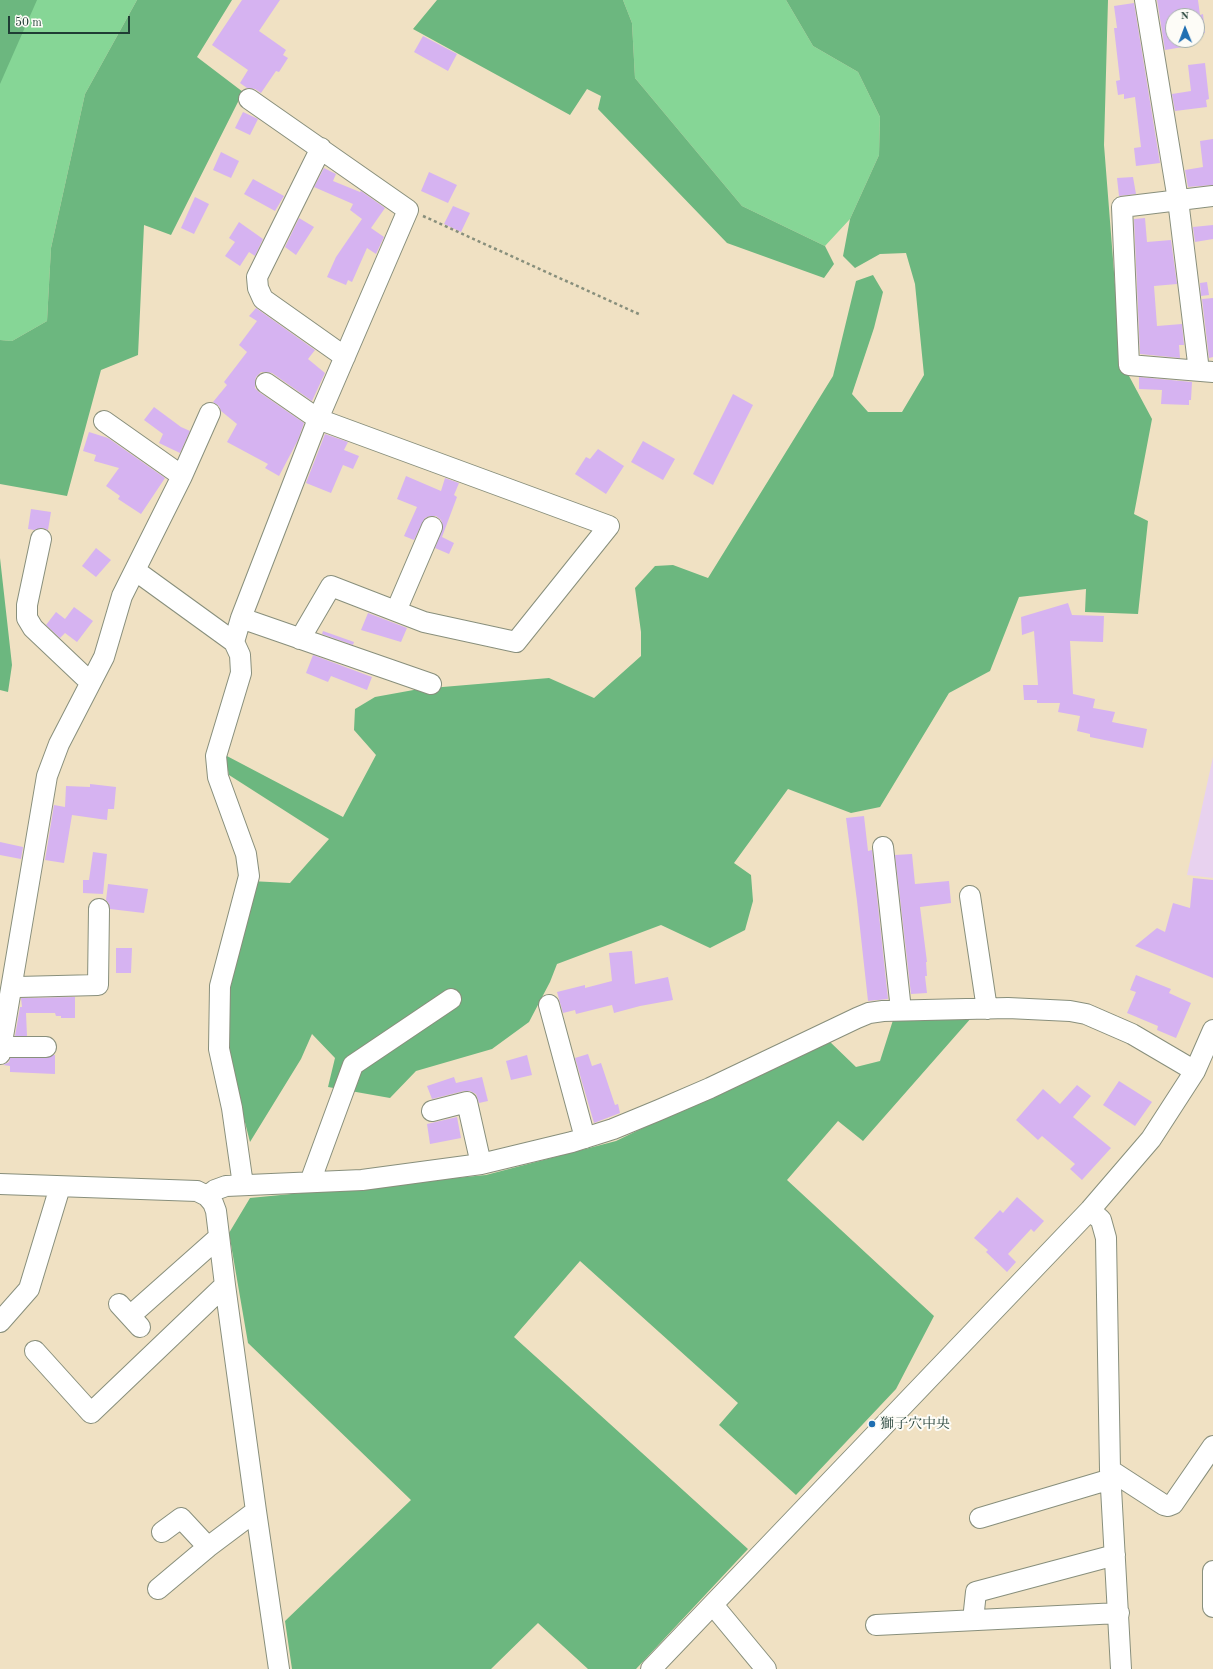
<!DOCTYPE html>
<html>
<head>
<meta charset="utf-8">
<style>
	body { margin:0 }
	#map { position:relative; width:1213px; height:1669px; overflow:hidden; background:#f0e1c3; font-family:"Old Standard TT",serif }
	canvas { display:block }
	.north { position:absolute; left:1165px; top:8px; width:40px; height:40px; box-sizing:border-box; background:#fdfcf7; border:1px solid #a4b0a9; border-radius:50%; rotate:359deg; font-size:11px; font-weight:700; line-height:16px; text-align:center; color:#1f3d34 }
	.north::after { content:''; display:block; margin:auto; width:14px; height:18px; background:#1f6fb2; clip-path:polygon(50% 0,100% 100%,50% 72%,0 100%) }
	.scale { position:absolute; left:8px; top:16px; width:122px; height:18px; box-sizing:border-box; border:2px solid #1f3d34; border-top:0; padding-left:5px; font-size:12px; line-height:14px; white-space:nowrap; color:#1f3d34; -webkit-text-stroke:3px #fdfcf7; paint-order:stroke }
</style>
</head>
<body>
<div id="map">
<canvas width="1213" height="1669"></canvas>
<div class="north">N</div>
<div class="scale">50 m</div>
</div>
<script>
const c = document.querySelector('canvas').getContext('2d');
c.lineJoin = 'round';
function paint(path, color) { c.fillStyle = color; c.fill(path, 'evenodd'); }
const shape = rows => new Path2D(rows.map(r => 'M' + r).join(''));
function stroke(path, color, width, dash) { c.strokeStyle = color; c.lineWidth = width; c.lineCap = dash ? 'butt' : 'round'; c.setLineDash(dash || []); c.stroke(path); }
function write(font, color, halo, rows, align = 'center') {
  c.font = font + ' "Old Standard TT","Noto Serif JP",serif'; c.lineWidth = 4; c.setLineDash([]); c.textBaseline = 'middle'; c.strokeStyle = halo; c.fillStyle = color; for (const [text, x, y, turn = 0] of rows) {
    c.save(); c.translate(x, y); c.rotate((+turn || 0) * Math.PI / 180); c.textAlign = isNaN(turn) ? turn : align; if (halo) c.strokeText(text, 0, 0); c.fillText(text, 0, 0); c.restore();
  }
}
paint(shape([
	[1213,757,1213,878,1187,875]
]), '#e8d2ef');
paint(shape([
	[0,0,137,0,85,94,51,248,47,321,12,341,0,340],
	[623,0,786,0,813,46,858,72,880,117,879,155,850,219,825,246,742,206,635,78,632,23]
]), '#86d696');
paint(shape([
	[0,0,37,0,0,84],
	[137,0,232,0,197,57,243,92,171,235,144,225,138,355,101,370,67,496,0,484,0,340,12,341,47,321,51,248,85,94],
	[437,0,623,0,632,23,635,78,742,206,825,246,834,264,824,278,727,243,598,109,601,96,587,89,570,115,413,29],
	[786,0,1108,0,1104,145,1121,361,1152,419,1134,514,1148,521,1138,614,1085,612,1086,589,1019,597,990,671,949,693,880,807,851,813,788,789,734,863,751,875,753,901,745,930,710,948,661,925,557,964,550,982,529,1022,492,1049,416,1071,390,1098,328,1087,335,1058,312,1034,301,1059,250,1142,239,1099,224,1049,222,987,250,881,290,883,329,839,229,775,225,755,343,817,376,755,354,730,355,709,375,697,419,689,549,678,594,698,641,656,641,632,635,588,655,566,673,565,708,578,833,376,856,281,873,275,883,292,874,328,852,394,868,412,902,412,924,375,915,284,906,253,880,254,855,268,843,256,850,219,879,155,880,117,858,72,813,46],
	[0,558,12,665,8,692,0,690],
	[894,1017,972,1017,863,1141,838,1121,787,1180,934,1316,896,1389,796,1495,719,1425,738,1403,580,1261,514,1337,748,1549,636,1669,588,1669,538,1623,491,1669,292,1669,285,1621,411,1500,248,1343,229,1233,250,1198,486,1175,616,1141,827,1039,856,1067,880,1061]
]), '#6cb77f');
paint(shape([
	[242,0,280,0,259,31,286,50,283,55,288,58,279,72,276,71,261,93,255,89,247,88,240,83,248,70,212,45],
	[1157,0,1198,0,1200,15,1203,14,1205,33,1197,34,1197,16,1173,16,1173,40,1182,40,1183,47,1165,50],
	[1134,3,1160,163,1136,166,1134,148,1141,147,1135,97,1124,99,1124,94,1118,95,1116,81,1120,80,1114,28,1117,28,1114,6],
	[423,36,457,54,448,71,414,52],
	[1205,63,1209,99,1206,100,1207,107,1175,111,1172,94,1191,91,1188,65],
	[243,112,258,119,250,135,235,128],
	[1213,139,1213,185,1188,187,1185,170,1203,167,1200,141],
	[221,152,239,161,231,178,213,170],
	[324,168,336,174,333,181,360,192,361,191,385,208,371,228,384,237,376,254,367,248,352,282,348,280,346,285,327,277,336,257,362,219,350,210,353,204,314,187],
	[429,172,457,185,448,203,421,191],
	[1133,177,1136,194,1119,196,1117,178],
	[253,179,284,196,275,211,244,194],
	[195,197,209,204,194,234,181,228],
	[453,206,470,213,461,232,444,224],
	[299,218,314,227,296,255,285,247],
	[1145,218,1147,242,1171,240,1177,284,1154,286,1157,326,1182,324,1184,345,1179,345,1180,358,1140,354,1134,219],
	[239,222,263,239,255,256,249,252,240,266,225,256,235,242,229,238],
	[1213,225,1213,239,1195,242,1193,227],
	[1207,282,1209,295,1201,296,1200,283],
	[1213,298,1213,357,1209,358,1202,299],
	[256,308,315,350,308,359,325,373,312,401,272,373,267,372,261,372,256,377,255,382,255,388,259,392,304,423,298,440,279,476,265,468,268,464,227,442,237,424,221,411,219,406,213,402,227,385,224,382,247,352,239,345,257,321,249,316],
	[1139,377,1192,382,1191,400,1189,400,1189,405,1161,404,1162,390,1139,389],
	[733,394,753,405,713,485,693,474],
	[154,407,181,427,190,431,180,453,159,443,163,434,144,420],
	[89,432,108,438,165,478,141,514,118,499,120,496,106,486,119,468,94,461,96,455,83,451],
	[325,434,348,442,344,450,359,456,353,469,343,465,331,493,306,483],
	[643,441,675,459,663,480,631,462],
	[598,449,624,466,606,494,575,474,586,457,590,459],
	[406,476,441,491,445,478,459,483,454,495,457,497,442,537,454,543,449,554,435,548,443,526,441,520,436,516,430,516,425,518,414,540,404,536,417,507,397,499],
	[31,509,51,512,48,530,43,528,34,530,28,529],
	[96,548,111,560,96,577,82,566],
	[1068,603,1072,615,1104,616,1103,642,1070,641,1073,694,1095,699,1093,708,1115,712,1112,722,1147,729,1143,748,1090,737,1090,734,1077,731,1080,716,1058,712,1060,703,1037,703,1037,700,1024,700,1023,685,1038,685,1034,631,1022,635,1021,617],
	[74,607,93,621,77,642,65,633,60,638,46,625,56,612,65,619],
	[368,613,407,628,401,642,361,630],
	[323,631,354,642,353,645,322,634],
	[313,655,372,677,367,690,331,676,328,682,306,673],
	[90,784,116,787,114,809,108,809,107,820,72,815,64,863,45,860,54,805,65,807,66,786,90,787],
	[864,816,868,851,872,850,888,999,868,1001,857,901,846,818],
	[0,842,23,847,21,859,0,855],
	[93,852,107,854,103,894,83,893,83,880,89,880],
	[912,854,915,884,949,881,951,903,920,907,927,962,926,962,927,976,925,976,927,993,911,994,895,855],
	[1193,878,1213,880,1213,978,1135,946,1157,928,1165,932,1173,903,1190,908],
	[108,884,148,889,144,913,110,909,109,904,106,900],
	[116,948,132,948,131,973,116,973],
	[632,951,635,984,668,977,673,1000,640,1006,614,1013,612,1005,576,1014,575,1010,563,1013,557,992,585,985,585,988,612,981,609,953],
	[1136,975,1171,989,1169,993,1191,1003,1176,1038,1157,1030,1158,1026,1127,1013,1136,992,1130,990],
	[75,997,75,1018,61,1018,61,1016,56,1016,55,1013,26,1013,27,1036,15,1036,20,1007,22,1007,21,998],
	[588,1054,592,1066,601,1063,615,1105,618,1104,620,1113,594,1123,575,1058],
	[53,1055,55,1055,55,1074,10,1072,10,1066,3,1065,9,1062,10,1058,46,1058],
	[527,1055,532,1075,511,1080,506,1061],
	[454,1077,456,1083,482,1077,488,1101,479,1103,476,1094,470,1091,464,1091,432,1099,427,1086],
	[1119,1081,1152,1102,1135,1126,1103,1105],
	[1077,1085,1091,1096,1073,1117,1111,1148,1082,1180,1070,1169,1075,1164,1042,1136,1038,1140,1016,1120,1043,1089,1060,1104],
	[457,1117,461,1138,430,1144,427,1124],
	[1017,1197,1044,1221,1034,1232,1031,1229,1008,1254,1016,1262,1007,1272,986,1252,988,1250,974,1238,1000,1210,1003,1213]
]), '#d6b3f1');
const minor = shape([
	[1145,0,1178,200,1199,371],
	[321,148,257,277,258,288,263,299,345,357],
	[1213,196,1122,207,1129,365,1213,372],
	[266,383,318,419,609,526,516,642,424,622,331,586,300,639],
	[104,421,182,476],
	[41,539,27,605,27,618,33,628,90,682],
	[136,571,234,642,240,655,241,673,216,756,218,777,246,854,249,876,220,986,219,1049,232,1108,243,1185],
	[396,611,432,527],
	[241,618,431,684],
	[234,642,241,618,318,419,408,210,249,99],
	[883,847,901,1010],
	[970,896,987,1009],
	[11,990,18,987,98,985,99,909],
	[549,1005,585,1138],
	[1,1047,46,1047],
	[0,1054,47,776,59,744,104,657,122,596,182,476,210,413],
	[432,1111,467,1102,481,1164],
	[310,1182,353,1065,451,999],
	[0,1184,197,1191,207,1196,213,1203,216,1211,225,1285,256,1511,279,1669],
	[207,1196,215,1190,226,1186,362,1180,481,1164,572,1142,613,1129,659,1110,710,1088,857,1018,869,1013,883,1011,1008,1008,1070,1011,1086,1014,1132,1034,1195,1071],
	[1090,1210,1101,1220,1106,1238,1110,1470,1121,1669],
	[119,1304,140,1327],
	[130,1316,219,1237],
	[0,1322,29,1289,60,1187],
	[35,1351,91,1413,225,1285],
	[1110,1470,1164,1505,1168,1506,1173,1504,1213,1446],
	[980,1518,1111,1479],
	[162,1532,181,1518,208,1547],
	[1213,1571,1213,1607],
	[158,1589,208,1547,256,1511],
	[713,1605,766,1669],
	[973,1620,976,1592,1115,1555],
	[876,1625,1119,1613],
	[651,1669,1090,1210,1151,1139,1195,1071,1213,1030]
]);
stroke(minor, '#888f7c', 22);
stroke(shape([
	[423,216,641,315]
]), '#888f7c', 2.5, [3, 3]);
stroke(minor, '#fff', 20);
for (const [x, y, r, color] of [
	[872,1424,4,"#1f6fb2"]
]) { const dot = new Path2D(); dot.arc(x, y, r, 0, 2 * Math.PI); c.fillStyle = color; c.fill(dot); stroke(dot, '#fdfcf7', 1.5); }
write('14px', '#1f3d34', '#fdfcf7', [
	["獅子穴中央",880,1424]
], 'left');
</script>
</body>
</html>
